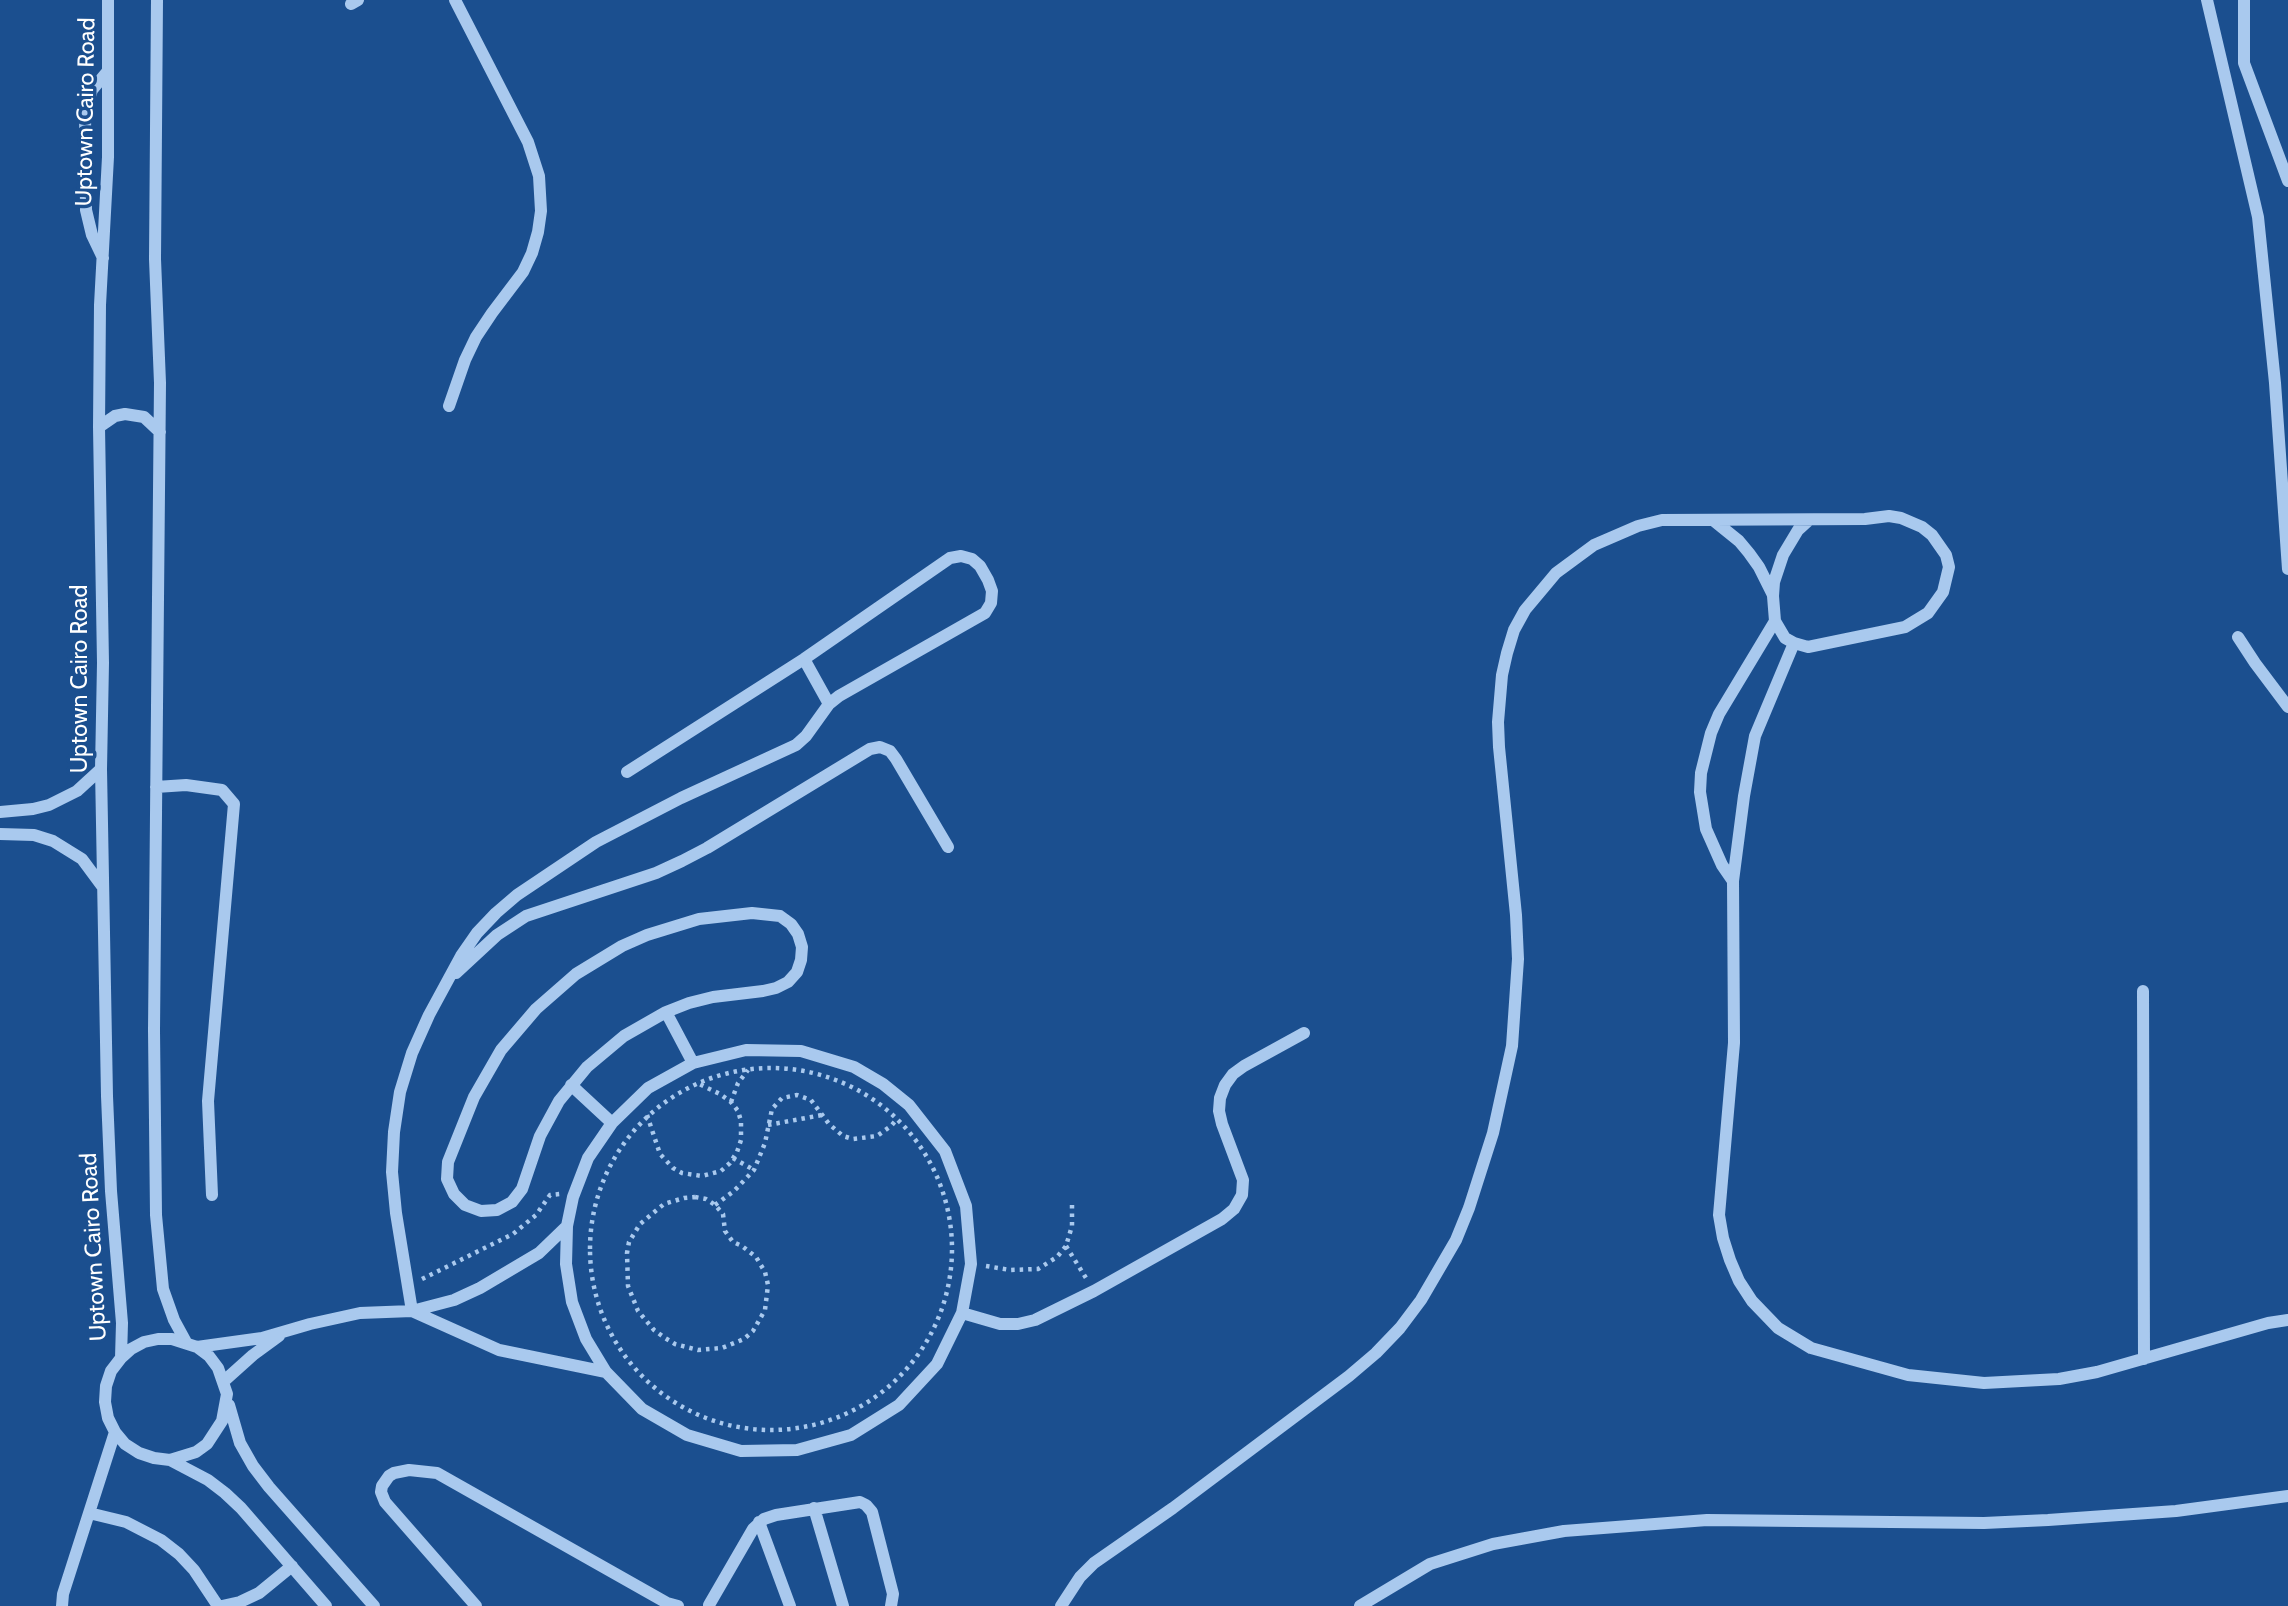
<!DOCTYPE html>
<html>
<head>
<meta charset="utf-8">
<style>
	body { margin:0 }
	canvas { display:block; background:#1b4f8f }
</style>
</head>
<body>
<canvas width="2288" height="1606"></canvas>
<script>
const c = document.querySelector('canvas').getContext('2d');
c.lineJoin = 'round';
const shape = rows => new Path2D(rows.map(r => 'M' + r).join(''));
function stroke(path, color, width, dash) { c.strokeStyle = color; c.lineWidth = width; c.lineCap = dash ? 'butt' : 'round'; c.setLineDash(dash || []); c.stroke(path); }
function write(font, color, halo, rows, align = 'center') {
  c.font = font + ' Cabin,sans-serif'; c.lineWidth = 7; c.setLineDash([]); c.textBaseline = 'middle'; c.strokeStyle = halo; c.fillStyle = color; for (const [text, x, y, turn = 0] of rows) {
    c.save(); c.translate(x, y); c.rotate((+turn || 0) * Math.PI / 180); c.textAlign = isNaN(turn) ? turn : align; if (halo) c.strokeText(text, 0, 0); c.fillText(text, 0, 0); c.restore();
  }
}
stroke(shape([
	'590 1249a181 181 0 1 1 362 0a181 181 0 1 1-362 0Z',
	[731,1102,738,1083,748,1070],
	[647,1115,660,1154,673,1168,682,1173,702,1176,721,1171,730,1163,737,1152,741,1140,741,1121,738,1111,731,1102,720,1094,697,1083],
	[768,1125,822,1115],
	[733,1158,754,1170],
	[695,1197,706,1199,715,1205,723,1214,725,1231,733,1242,742,1246,756,1257,765,1272,768,1285,765,1310,753,1331,744,1339,722,1348,698,1350,675,1344,665,1338,654,1330,638,1311,628,1286,627,1253,629,1242,640,1224,664,1204,684,1198,695,1197],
	[715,1205,734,1191,754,1170,765,1143,772,1109,782,1098,797,1095,811,1100,829,1124,843,1136,853,1139,877,1136,891,1126,897,1119],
	[1066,1246,1086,1278],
	[986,1266,1010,1270,1038,1269,1057,1257,1066,1246,1072,1226,1072,1205],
	[422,1279,513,1234,536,1215,550,1195,560,1194]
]), '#a9c9ee', 4.5, [3.5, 5]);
stroke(shape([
	[108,0,108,157,100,305,99,427,103,663,101,769,107,1096,111,1191,122,1323,121,1358],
	[157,0,155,259,160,383,154,1030,156,1215,163,1289,174,1320,186,1342],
	[2207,0,2258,217,2275,383,2288,569],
	[2244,0,2244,63,2288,181],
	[351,4,358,0],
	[103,258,92,235,86,210,85,112,92,90,107,72],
	[449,406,465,360,476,337,492,313,523,272,532,253,538,232,541,211,539,176,528,142,455,0],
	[99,427,115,416,125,414,144,417,160,432],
	[1713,520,1739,541,1749,553,1759,567,1773,595],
	[2238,637,2255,663,2288,707],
	[1794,643,1755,736,1744,796,1733,881,1734,1043,1719,1215,1723,1238,1730,1260,1739,1281,1752,1301,1778,1328,1811,1348,1908,1375,1984,1383,2059,1379,2097,1372,2268,1323,2288,1320],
	[804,659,829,704],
	[156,787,186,785,222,790,234,804,208,1101,212,1195],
	[0,812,33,809,49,805,77,791,101,769],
	[0,834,34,835,53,841,82,859,102,886],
	[1733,881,1722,865,1706,829,1700,792,1701,773,1711,733,1719,714,1775,621],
	[752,913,780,916,791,924,798,934,802,947,801,960,797,972,788,982,776,988,763,991,713,997,689,1003,666,1012,624,1036,587,1067,559,1101,540,1136,522,1189,512,1202,497,1210,481,1211,465,1205,454,1194,447,1179,448,1162,474,1097,501,1050,536,1009,576,974,622,946,647,935,699,919,752,913],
	[456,973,497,935,526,916,656,873,682,861,707,848,870,749,880,747,890,751,896,759,948,847],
	[2143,991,2144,1359],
	[666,1012,693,1063],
	[571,1085,612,1123],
	[412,1311,396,1213,392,1172,394,1132,400,1092,412,1053,429,1015,461,956,477,933,496,913,517,895,596,842,681,798,796,745,806,736,829,704,839,696,985,613,991,603,992,591,988,580,980,566,972,559,961,556,950,558,804,659,627,772],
	[412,1311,499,1350,606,1372],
	[962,1313,1000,1324,1018,1324,1035,1320,1094,1291,1222,1219,1234,1209,1242,1195,1243,1180,1222,1124,1219,1111,1220,1098,1225,1085,1233,1074,1244,1066,1304,1033],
	[197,1347,262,1338,310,1324,360,1313,412,1311,454,1300,480,1288,539,1253,567,1226,573,1197,588,1158,612,1123,648,1088,693,1063,746,1050,801,1051,854,1067,883,1084,909,1105,945,1151,966,1206,971,1264,962,1313,937,1364,899,1405,851,1435,797,1450,741,1451,687,1435,642,1409,606,1372,586,1339,572,1302,566,1264,567,1226],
	[224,1381,253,1355,279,1336],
	[229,1405,240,1443,253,1466,269,1487,374,1606],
	[170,1460,208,1480,225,1493,241,1508,326,1606],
	[814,1508,843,1606],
	[89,1513,126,1522,161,1540,179,1554,194,1570,218,1606],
	[759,1522,790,1606],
	[709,1605,753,1529,764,1519,776,1515,860,1502,866,1505,872,1512,893,1594,891,1606],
	[62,1606,63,1594,115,1432,108,1418,105,1402,106,1386,111,1371,121,1358,131,1349,144,1342,158,1339,172,1339,197,1347,209,1356,218,1368,227,1394,222,1421,207,1444,196,1452,170,1460,154,1458,139,1453,125,1444,115,1432],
	[222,1606,240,1602,259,1593,292,1566],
	[476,1606,385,1502,381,1492,382,1486,389,1476,394,1473,409,1470,437,1473,667,1603,678,1606],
	[1061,1606,1080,1577,1094,1563,1173,1508,1349,1376,1376,1353,1400,1328,1421,1300,1456,1240,1469,1208,1493,1133,1512,1046,1518,959,1516,915,1499,747,1498,722,1502,675,1507,653,1514,630,1525,610,1556,573,1594,545,1638,526,1662,520,1865,519,1889,516,1901,518,1922,527,1932,535,1946,555,1949,567,1943,592,1928,613,1905,627,1808,647,1794,643,1785,638,1775,621,1773,596,1774,582,1783,555,1798,530,1809,520],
	[1360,1606,1430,1564,1493,1544,1564,1531,1707,1520,1984,1523,2048,1520,2176,1511,2288,1496]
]), '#a9c9ee', 12);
write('23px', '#fff', '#1b4f8f', [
	["Uptown Cairo Road",86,112,-89],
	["Uptown Cairo Road",80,679,-90],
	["Uptown Cairo Road",94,1247,-93]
]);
</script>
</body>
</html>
